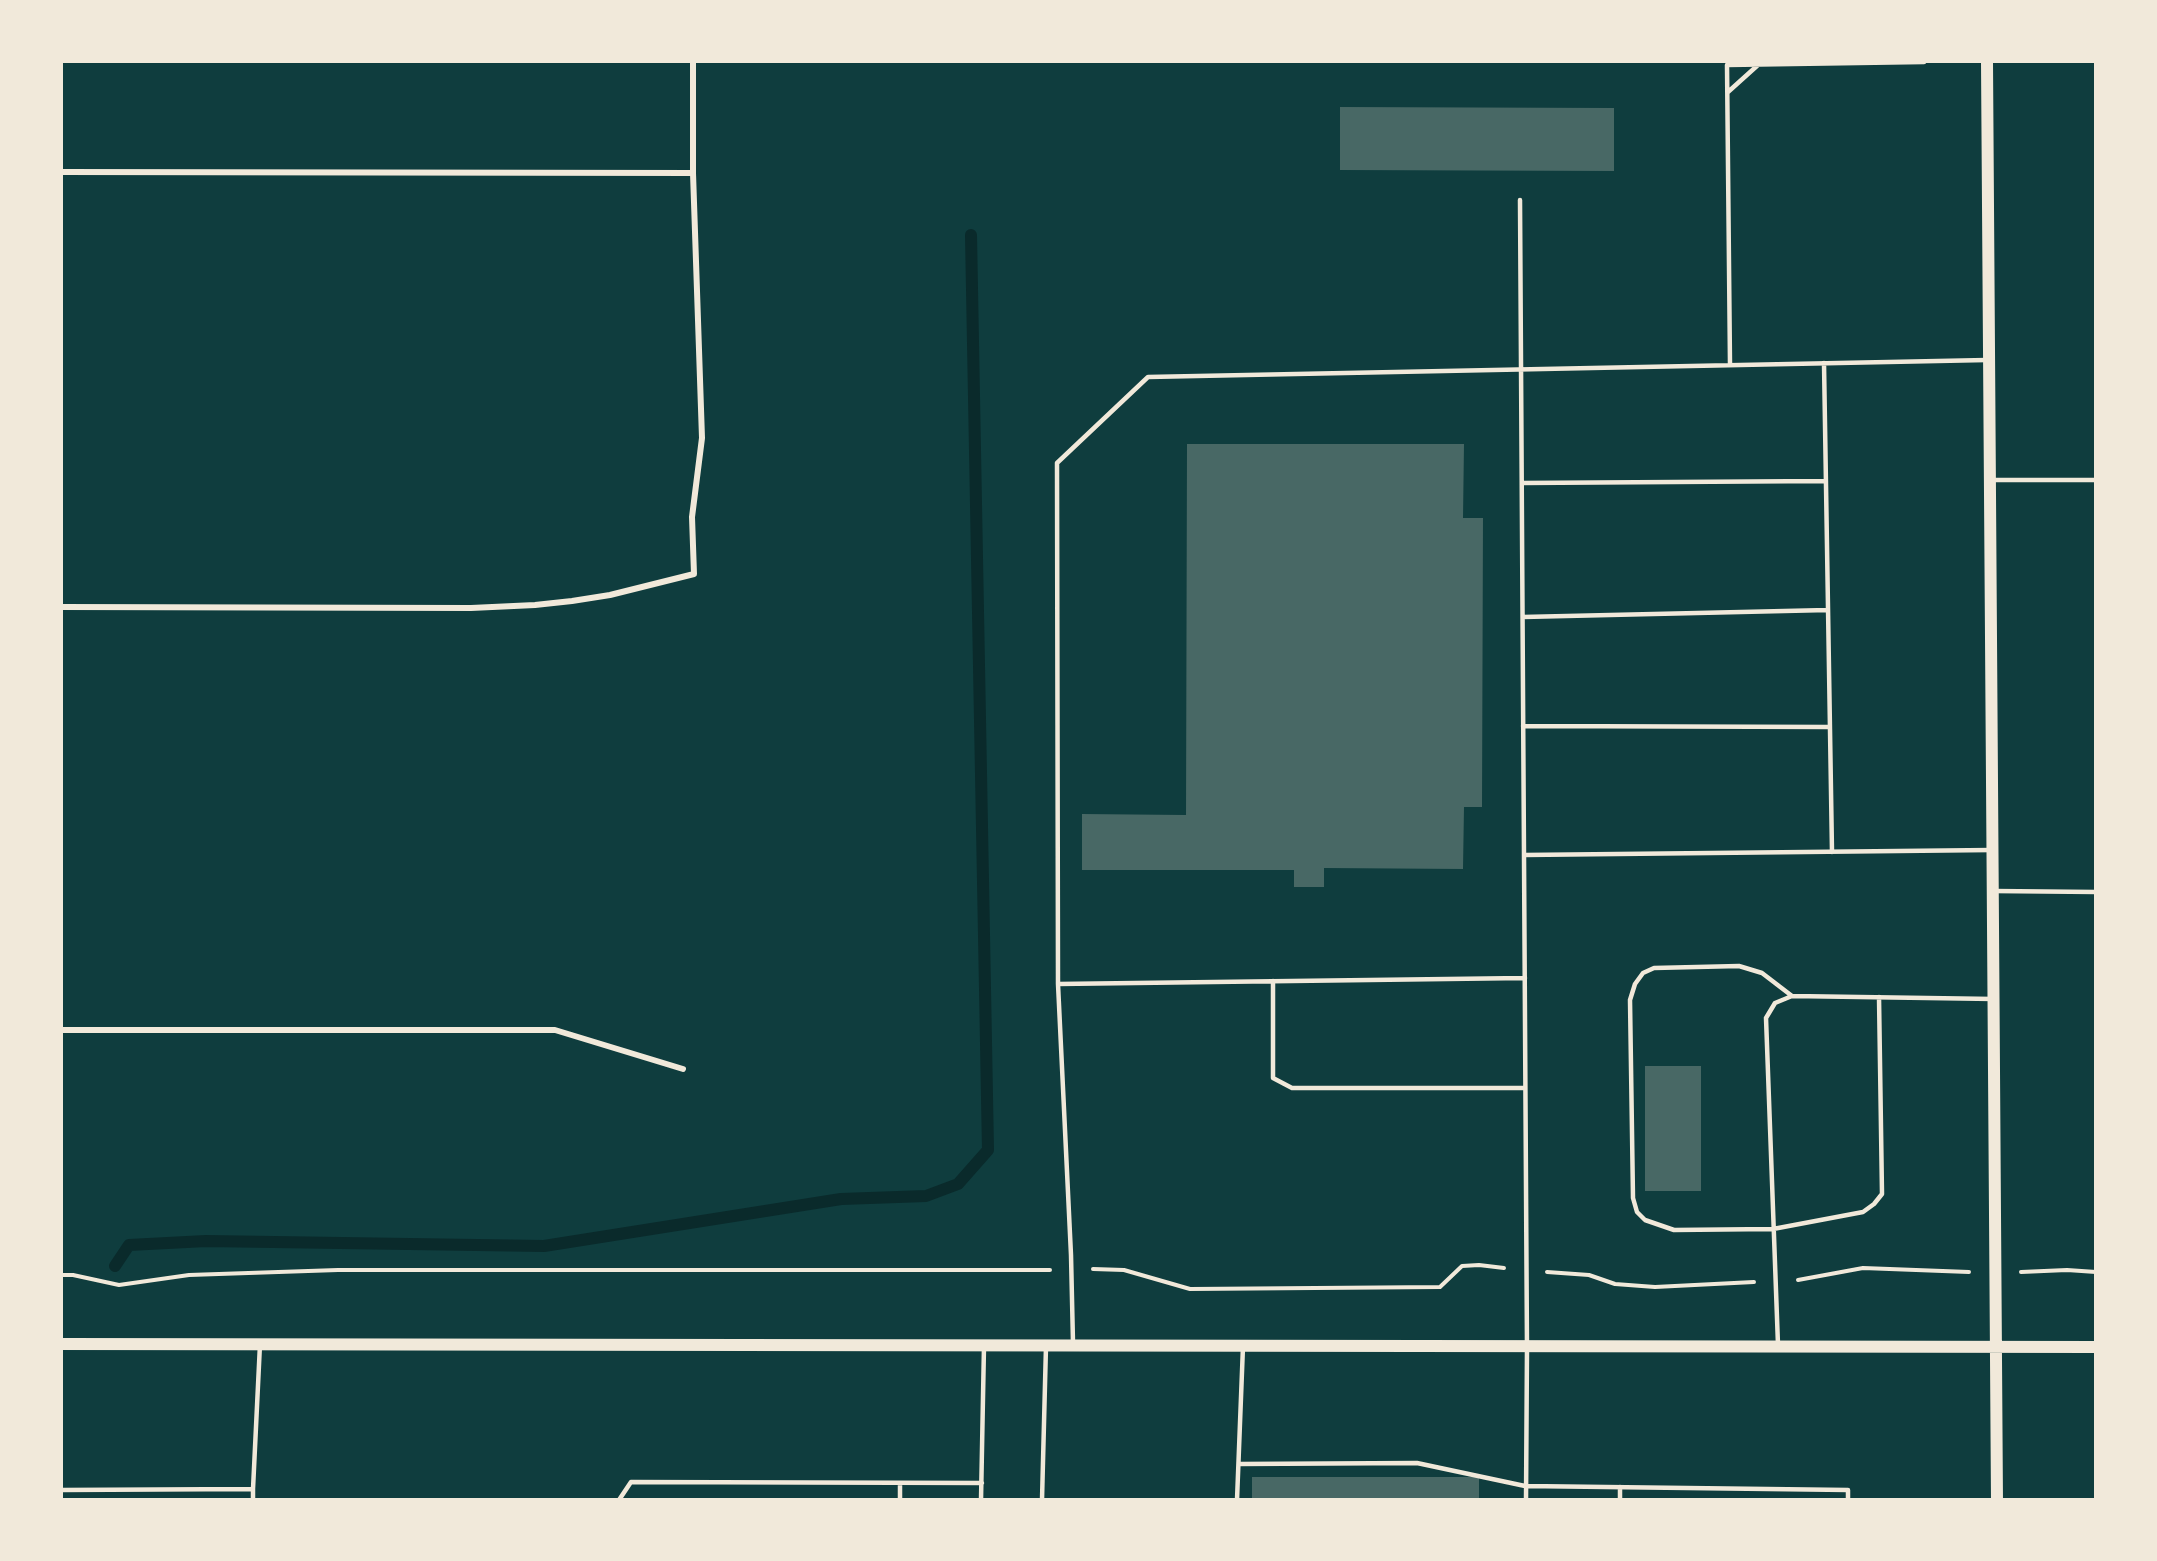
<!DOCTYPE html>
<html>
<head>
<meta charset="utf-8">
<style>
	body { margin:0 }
	#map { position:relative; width:2157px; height:1561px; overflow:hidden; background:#0f3d3e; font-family:"Space Grotesk",sans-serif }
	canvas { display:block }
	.frame { position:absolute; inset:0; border:63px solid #f1e9da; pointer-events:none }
</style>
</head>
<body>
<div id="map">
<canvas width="2157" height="1561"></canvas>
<div class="frame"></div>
</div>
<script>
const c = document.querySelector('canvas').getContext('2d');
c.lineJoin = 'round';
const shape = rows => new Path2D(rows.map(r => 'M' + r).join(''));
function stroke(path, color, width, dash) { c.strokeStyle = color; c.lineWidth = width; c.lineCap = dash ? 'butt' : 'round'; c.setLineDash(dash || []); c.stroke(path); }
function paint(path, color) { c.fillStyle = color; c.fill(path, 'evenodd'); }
stroke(shape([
	[115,1266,129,1245,206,1241,544,1246,841,1199,926,1196,958,1184,988,1150,971,235]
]), '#0a2a2b', 12);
paint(shape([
	[1340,107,1614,108,1614,171,1340,170],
	[1187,444,1464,444,1463,518,1483,518,1482,807,1464,807,1463,869,1324,868,1324,887,1294,887,1294,870,1082,870,1082,814,1186,815],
	[1645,1066,1701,1066,1701,1191,1645,1191],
	[1252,1477,1479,1477,1479,1500,1252,1500]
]), '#486865');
stroke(shape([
	[1093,1269,1124,1270,1190,1289,1440,1287,1462,1266,1479,1265,1504,1268],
	[1547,1272,1589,1275,1615,1284,1655,1287,1754,1282],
	[2021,1272,2067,1270,2096,1272],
	[62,1275,73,1275,119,1285,189,1275,338,1270,1050,1270],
	[1798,1280,1863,1268,1969,1272]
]), '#f1e9da', 4);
stroke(shape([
	[1728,92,1758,65],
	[1520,200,1527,1347,1526,1500],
	[1824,363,1832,852],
	[1730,365,1727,65,1924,62],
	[1990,480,2096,480],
	[1522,483,1826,481],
	[1523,617,1828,610],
	[1523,726,1829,727],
	[1524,855,1992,850],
	[1993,891,2096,892],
	[1273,981,1273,1078,1292,1088,1525,1088],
	[1058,984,1525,978],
	[1792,996,1762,973,1739,966,1654,968,1643,973,1635,984,1630,1000,1633,1198,1637,1212,1645,1220,1674,1230,1773,1229,1863,1212,1874,1204,1882,1194,1879,997],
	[1073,1343,1071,1255,1058,984,1057,463,1148,377,1987,360],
	[1778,1345,1766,1018,1775,1003,1792,996,1994,999],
	[1239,1464,1417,1463,1525,1486,1848,1490,1848,1500],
	[900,1483,900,1500],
	[62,1490,253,1489,260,1344],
	[253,1500,253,1489],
	[619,1500,631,1482,982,1483],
	[981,1500,984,1346],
	[1042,1500,1046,1346],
	[1237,1500,1243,1346],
	[1620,1500,1620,1487]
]), '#f1e9da', 4.5);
stroke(shape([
	[62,172,693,173],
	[62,607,471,608,535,605,572,601,610,595,694,574,692,517,702,438,693,173,693,62],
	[62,1030,555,1030,683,1069]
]), '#f1e9da', 6);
stroke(shape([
	[1987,62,1997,1500],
	[62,1344,2096,1347]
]), '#f1e9da', 12);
</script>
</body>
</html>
